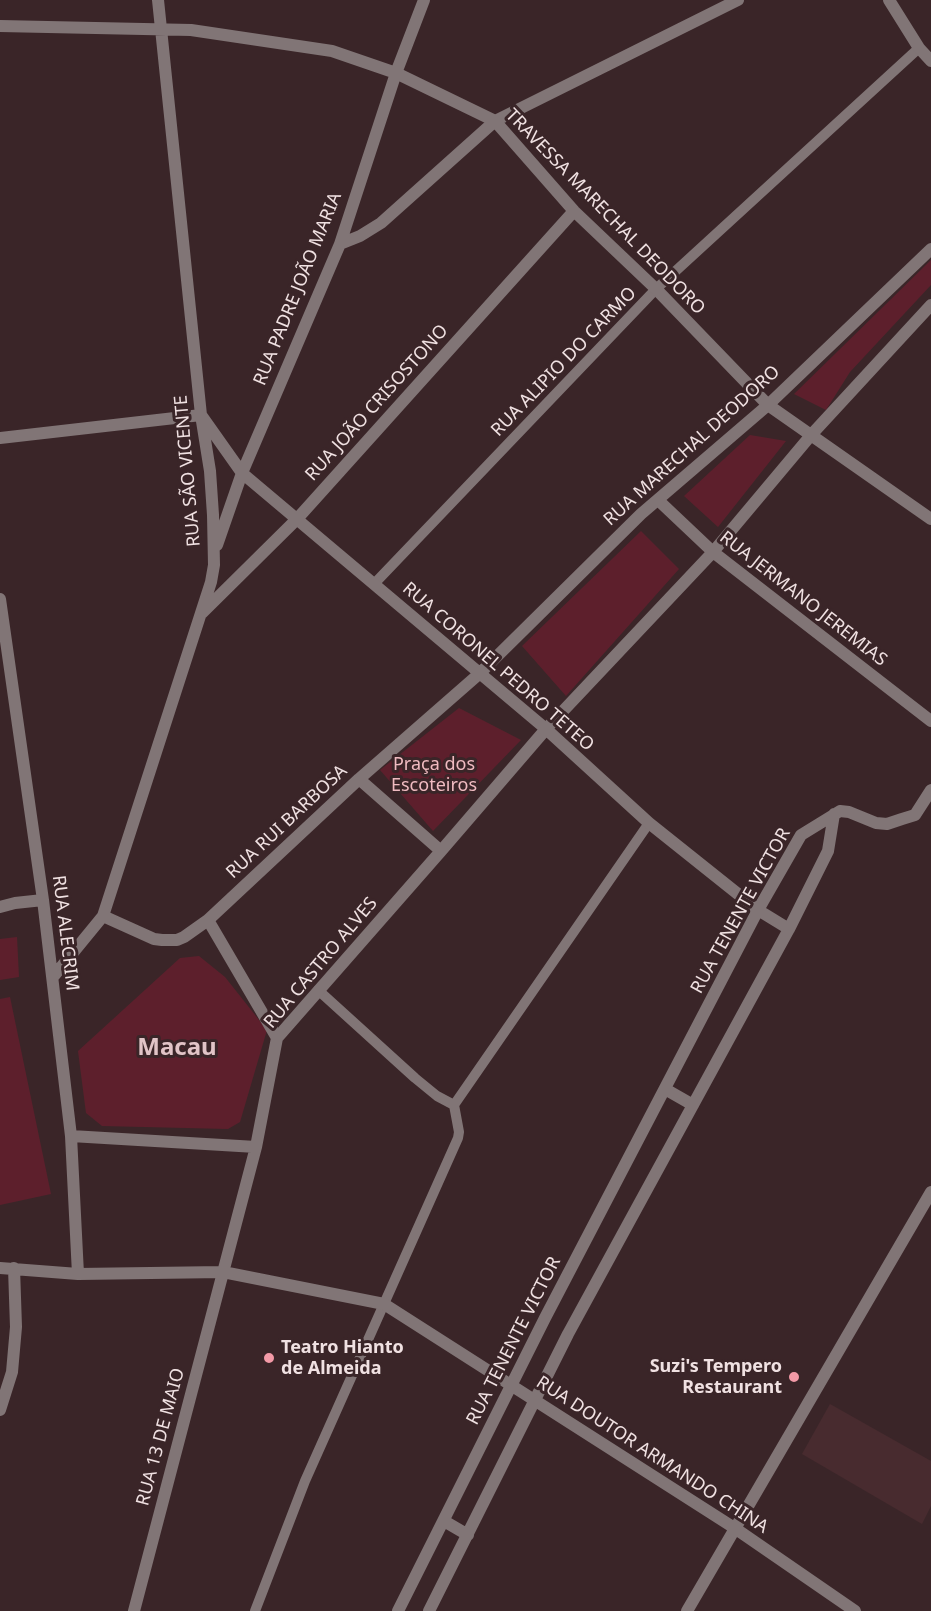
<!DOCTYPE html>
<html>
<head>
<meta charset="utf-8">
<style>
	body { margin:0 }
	canvas { display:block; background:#3a2528 }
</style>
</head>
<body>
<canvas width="931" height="1611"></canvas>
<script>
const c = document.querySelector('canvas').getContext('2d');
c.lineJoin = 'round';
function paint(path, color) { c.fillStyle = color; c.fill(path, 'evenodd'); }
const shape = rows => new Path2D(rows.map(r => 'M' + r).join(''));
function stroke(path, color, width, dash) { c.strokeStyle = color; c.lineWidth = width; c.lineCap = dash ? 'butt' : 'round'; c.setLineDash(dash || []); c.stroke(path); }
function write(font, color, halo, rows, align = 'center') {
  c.font = font + ' "Noto Sans",sans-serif'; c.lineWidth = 6; c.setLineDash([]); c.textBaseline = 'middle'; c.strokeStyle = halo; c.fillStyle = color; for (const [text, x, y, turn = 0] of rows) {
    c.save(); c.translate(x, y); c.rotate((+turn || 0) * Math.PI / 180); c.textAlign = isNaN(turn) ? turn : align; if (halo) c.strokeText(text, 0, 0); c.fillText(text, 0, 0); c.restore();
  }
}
paint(shape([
	[830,1404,931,1461,931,1506,922,1524,802,1454]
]), '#482b2f');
paint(shape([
	[931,260,931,285,850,372,826,410,794,394],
	[750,435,786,441,718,527,684,496],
	[641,531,679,569,566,696,522,646],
	[459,708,521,740,433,831,380,770],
	[17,937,19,977,0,980,0,939],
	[199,956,225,977,267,1030,240,1122,228,1129,102,1126,86,1113,78,1051,180,958],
	[10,997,51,1194,0,1205,0,999]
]), '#5d1f2c');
stroke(shape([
	[374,584,656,289,919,48],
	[318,990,415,1078,437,1096,454,1105,649,823],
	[255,1611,305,1481,458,1138,459,1132,454,1105]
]), '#817576', 10);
stroke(shape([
	[889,0,919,48,931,61]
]), '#817576', 12);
stroke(shape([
	[0,26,191,30,332,51,396,73,495,121,574,211,656,289,768,405,931,519],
	[340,244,360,236,381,223,495,121,738,0],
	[0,438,201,415,242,473,546,729,649,823,758,910,789,929],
	[658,500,713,552,931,721],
	[217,545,242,473,340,244,396,73,424,0],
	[0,599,43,900,71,1136,78,1274],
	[202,613,297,519,574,211],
	[359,779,441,851],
	[0,907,15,903,43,900],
	[103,916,154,939,162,940,177,940,184,937,208,920,359,779,479,674,641,514,768,405,931,249],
	[208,920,277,1038],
	[53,977,103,916,211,582,214,565,213,515,210,471,201,415,158,0],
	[665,1089,693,1105],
	[71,1136,256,1147],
	[0,1268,78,1274,223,1272,384,1304,736,1529,855,1611],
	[0,1410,12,1372,16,1327,14,1268],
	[444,1521,468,1535],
	[134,1611,256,1147,277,1038,441,851,546,729,713,552,812,434,931,305],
	[398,1611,545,1318,758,910,801,835,840,811,849,812,876,823,887,824,902,819,915,815,931,790],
	[429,1611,568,1334,789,929,828,851,834,814],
	[687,1611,931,1192]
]), '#817576', 12);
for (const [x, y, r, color] of [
	[269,1358,6,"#f39aa7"],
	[794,1377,6,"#f39aa7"]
]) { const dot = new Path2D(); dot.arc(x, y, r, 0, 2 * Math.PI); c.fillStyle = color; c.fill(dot); stroke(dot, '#3a2528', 2); }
write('18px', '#f0e1e2', '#3a2528', [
	["TRAVESSA MARECHAL DEODORO",605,212,46],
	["RUA PADRE JOÃO MARIA",298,289,-68],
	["RUA ALIPIO DO CARMO",564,362,-46],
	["RUA JOÃO CRISOSTONO",377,403,-48],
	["RUA MARECHAL DEODORO",692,446,-42],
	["RUA SÃO VICENTE",188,471,-95],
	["RUA JERMANO JEREMIAS",803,599,38],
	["RUA CORONEL PEDRO TETEO",498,667,41],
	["RUA RUI BARBOSA",287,822,-43],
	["RUA TENENTE VICTOR",741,911,-61],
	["RUA ALECRIM",65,933,83],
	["RUA CASTRO ALVES",321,963,-50],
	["RUA TENENTE VICTOR",514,1341,-63],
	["RUA 13 DE MAIO",161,1437,-75],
	["RUA DOUTOR ARMANDO CHINA",652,1455,33]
]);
write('18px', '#f0bbc1', '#3a2528', [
	["Praça dos",434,765],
	["Escoteiros",434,786]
]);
write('bold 18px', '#f0e1e2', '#3a2528', [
	["Teatro Hianto",281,1348],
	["de Almeida",281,1369],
	["Suzi's Tempero",782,1367,"right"],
	["Restaurant",782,1388,"right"]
], 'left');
write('bold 24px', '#e1c4c7', '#3a2528', [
	["Macau",177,1048]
]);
</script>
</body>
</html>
